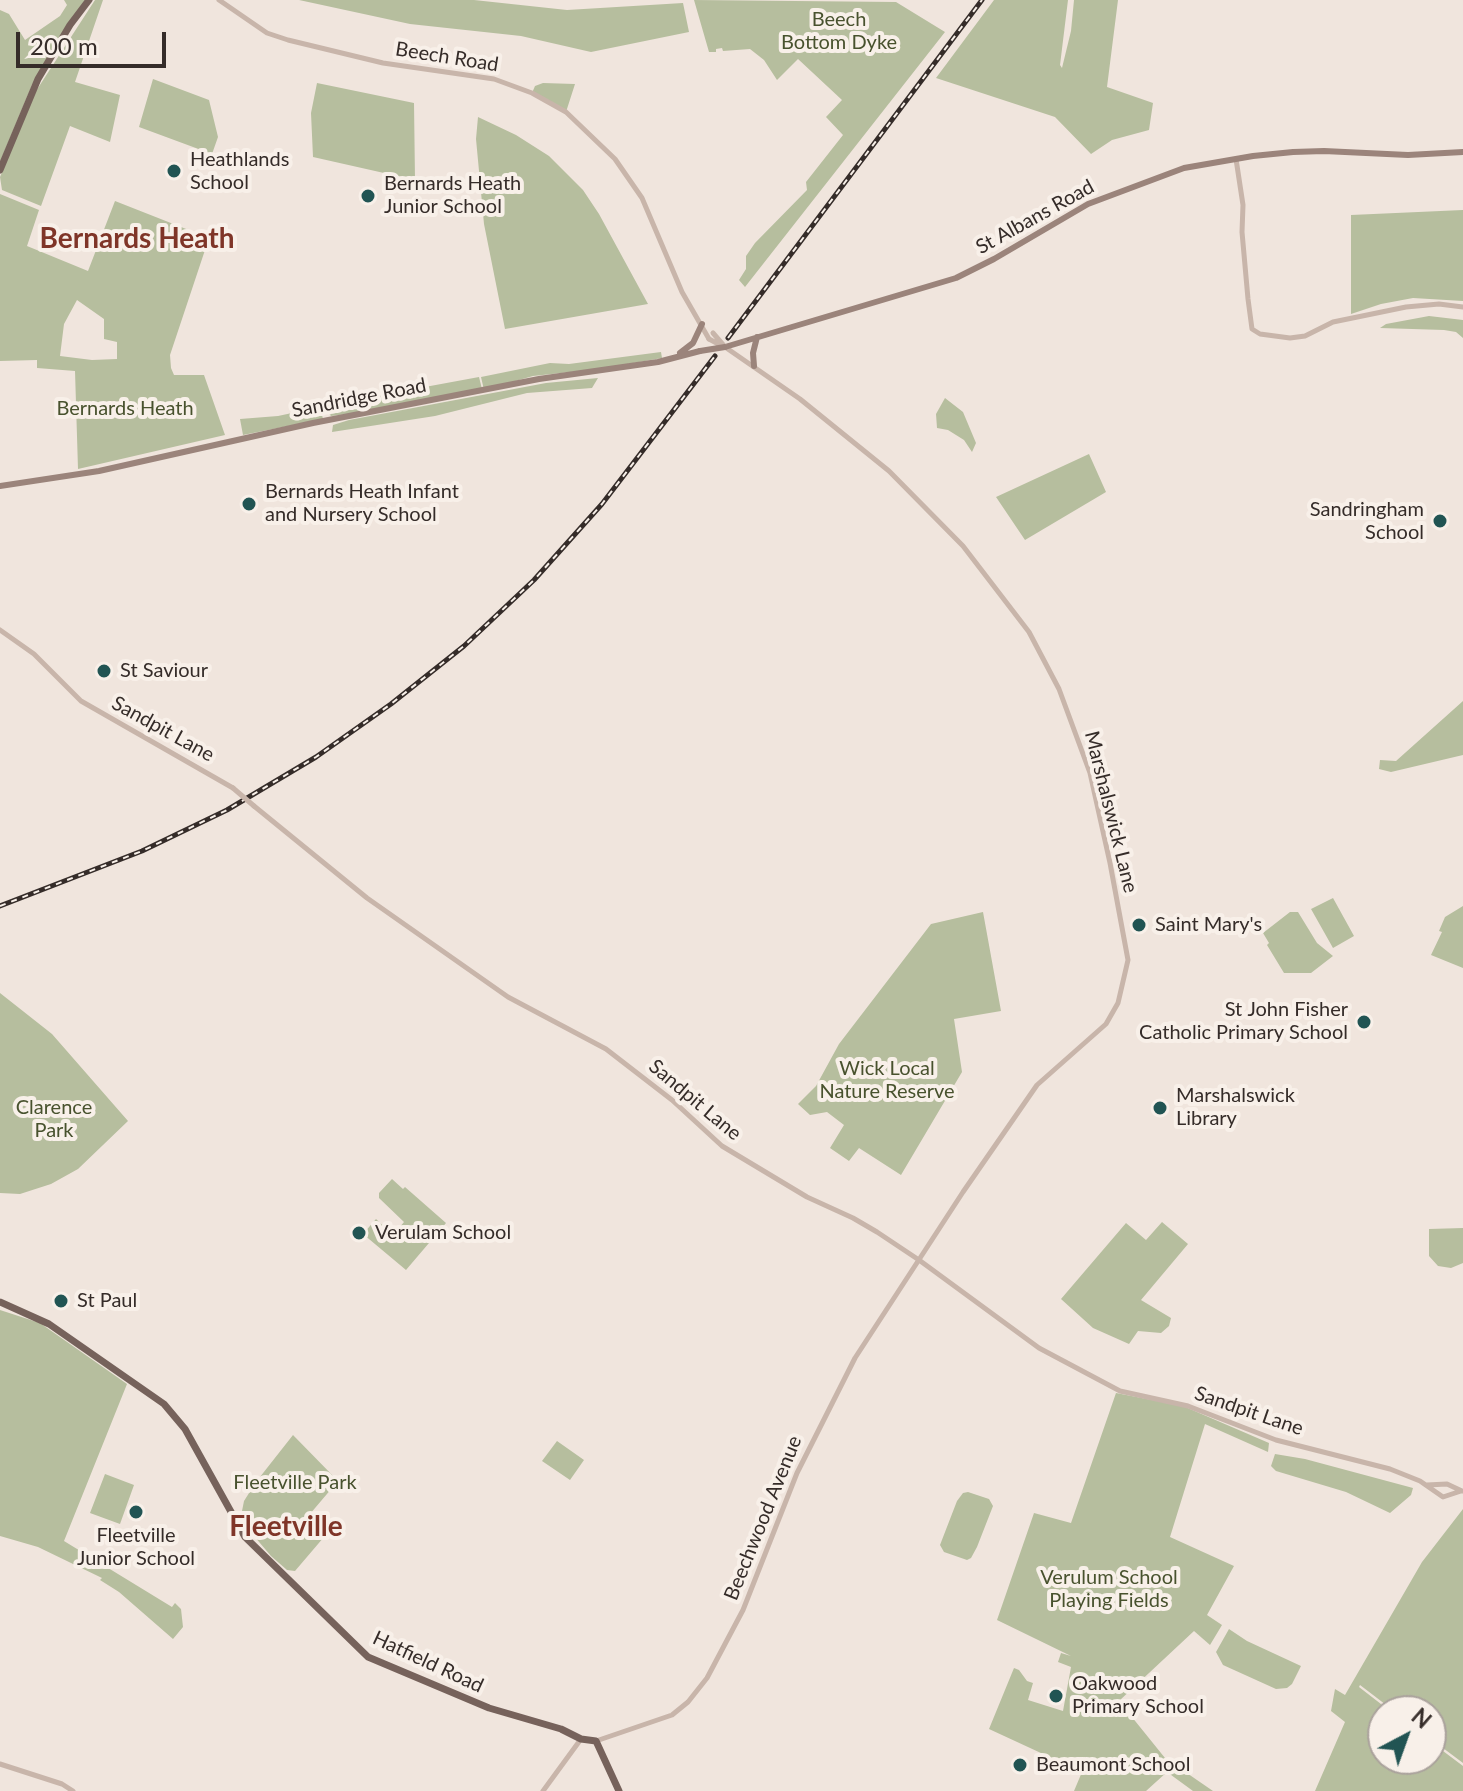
<!DOCTYPE html>
<html>
<head>
<meta charset="utf-8">
<style>
	body { margin:0 }
	#map { position:relative; width:1463px; height:1791px; overflow:hidden; background:#f0e5dd; font-family:Lato,sans-serif }
	canvas { display:block }
	.north { position:absolute; left:1367px; top:1695px; width:80px; height:80px; box-sizing:border-box; background:#f8f0e9; border:2px solid #aaa29c; border-radius:50%; rotate:41deg; font-size:22px; font-weight:700; line-height:32px; text-align:center; color:#352c29 }
	.north::after { content:''; display:block; margin:auto; width:28px; height:36px; background:#215453; clip-path:polygon(50% 0,100% 100%,50% 72%,0 100%) }
	.scale { position:absolute; left:16px; top:32px; width:150px; height:36px; box-sizing:border-box; border:4px solid #352c29; border-top:0; padding-left:10px; font-size:24px; line-height:28px; white-space:nowrap; color:#352c29; -webkit-text-stroke:6px #f8f0e9; paint-order:stroke }
</style>
</head>
<body>
<div id="map">
<canvas width="1463" height="1791"></canvas>
<div class="north">N</div>
<div class="scale">200 m</div>
</div>
<script>
const c = document.querySelector('canvas').getContext('2d');
c.lineJoin = 'round';
function paint(path, color) { c.fillStyle = color; c.fill(path, 'evenodd'); }
const shape = rows => new Path2D(rows.map(r => 'M' + r).join(''));
function stroke(path, color, width, dash) { c.strokeStyle = color; c.lineWidth = width; c.lineCap = dash ? 'butt' : 'round'; c.setLineDash(dash || []); c.stroke(path); }
function write(font, color, halo, rows, align = 'center') {
  c.font = font + ' Lato,sans-serif'; c.lineWidth = 8; c.setLineDash([]); c.textBaseline = 'middle'; c.strokeStyle = halo; c.fillStyle = color; for (const [text, x, y, turn = 0] of rows) {
    c.save(); c.translate(x, y); c.rotate((+turn || 0) * Math.PI / 180); c.textAlign = isNaN(turn) ? turn : align; if (halo) c.strokeText(text, 0, 0); c.fillText(text, 0, 0); c.restore();
  }
}
paint(shape([
	[64,0,86,0,32,85,0,162,0,10,9,14,25,40,60,16,67,5],
	[95,0,103,0,75,82,120,95,110,142,70,126,41,206,2,190,0,177,36,91],
	[299,0,474,0,567,10,683,3,689,32,591,52,521,36,410,24],
	[694,0,896,2,945,32,745,287,739,280,746,269,746,256,755,243,807,190,806,182,843,135,826,117,842,100,798,59,777,80,764,60,750,49,723,51,722,48,716,49,716,52,709,52],
	[994,0,1068,0,1060,65,1062,68,1071,31,1074,0,1118,0,1107,87,1153,103,1149,130,1112,140,1091,154,1055,117,936,78],
	[153,79,209,100,218,137,212,154,139,127],
	[317,83,414,103,415,180,313,157,311,113],
	[543,83,575,84,566,112,532,93,535,86],
	[478,117,516,135,549,156,583,190,599,214,648,304,505,329,484,224,476,139],
	[0,194,39,210,27,246,88,271,115,201,209,238,170,355,171,368,174,375,204,375,225,435,78,469,75,371,37,368,37,360,0,361],
	[77,300,104,319,104,339,117,342,117,359,92,360,60,356,64,324],
	[1463,210,1463,301,1413,298,1381,304,1351,314,1351,215],
	[1429,316,1463,320,1463,338,1456,332,1444,330,1380,328,1386,324],
	[661,352,662,358,599,369,533,376,484,390,481,377,550,363,569,364],
	[479,377,482,389,356,413,331,416,322,406],
	[598,378,592,388,527,393,435,416,332,432,333,425,349,420,546,383],
	[945,398,963,412,976,443,972,452,964,440,948,430,937,428,936,414],
	[320,407,323,419,243,435,240,419,278,416],
	[1089,454,1106,492,1025,540,996,497],
	[1463,701,1463,755,1391,772,1379,769,1380,760,1396,761],
	[1333,898,1354,936,1333,948,1311,909],
	[1463,906,1463,968,1431,955,1442,932,1439,931,1445,917],
	[983,912,1001,1011,954,1019,962,1072,901,1175,859,1148,849,1161,830,1148,844,1125,827,1112,810,1115,798,1104,816,1086,839,1044,931,924],
	[1290,912,1298,912,1317,943,1333,956,1311,973,1284,973,1267,945,1269,943,1263,933],
	[0,993,52,1034,128,1121,78,1169,51,1184,20,1194,0,1193],
	[392,1179,403,1189,405,1187,446,1223,406,1270,363,1234,376,1219,393,1235,404,1222,379,1198,379,1193],
	[1162,1222,1188,1244,1141,1300,1171,1318,1169,1326,1161,1333,1138,1331,1129,1344,1093,1328,1061,1299,1126,1223,1146,1240],
	[1463,1228,1463,1263,1451,1268,1438,1266,1429,1256,1429,1229],
	[0,1310,40,1323,127,1384,64,1541,172,1607,175,1603,181,1609,183,1627,173,1639,119,1592,100,1580,102,1578,38,1547,0,1536],
	[1116,1393,1183,1406,1269,1443,1268,1452,1205,1424,1170,1537,1234,1566,1207,1615,1222,1625,1210,1645,1194,1631,1119,1701,1165,1758,1213,1791,1193,1791,1167,1772,1146,1791,1074,1791,1082,1772,989,1729,1014,1668,1019,1670,1027,1681,1033,1683,1028,1700,1063,1711,1071,1667,1058,1662,1061,1653,1071,1656,997,1620,1034,1513,1071,1523],
	[293,1435,338,1481,304,1521,324,1537,295,1571,287,1570,271,1556,237,1516,242,1511,244,1501,256,1482],
	[557,1441,584,1460,570,1480,542,1461],
	[1275,1454,1305,1459,1413,1488,1411,1495,1390,1513,1346,1492,1276,1471,1271,1466],
	[105,1474,134,1485,120,1524,90,1513],
	[968,1492,989,1499,993,1506,977,1547,971,1558,967,1560,944,1552,940,1545,957,1501,963,1493],
	[1463,1509,1463,1763,1431,1739,1431,1711,1394,1711,1360,1685,1359,1687,1390,1711,1383,1711,1383,1759,1431,1759,1431,1742,1463,1766,1463,1791,1315,1791,1345,1722,1331,1711,1335,1689,1345,1695,1422,1562],
	[1229,1629,1247,1641,1301,1666,1292,1684,1287,1688,1276,1689,1223,1665,1216,1652]
]), '#b6be9e');
stroke(shape([
	[219,0,267,33,288,40,383,63,494,79,532,93,566,112,615,159,642,198,682,292,709,339],
	[1236,159,1243,205,1242,232,1248,299,1252,329,1260,334,1290,338,1305,336,1333,322,1406,307,1439,304,1463,307],
	[0,630,34,654,81,701,233,788],
	[254,806,367,898,508,997,606,1049,672,1100,722,1146,807,1197,853,1218,877,1232,919,1260,1039,1348,1120,1391,1188,1406,1276,1440,1390,1469,1420,1481,1443,1497,1461,1491],
	[1427,1485,1447,1484,1462,1491],
	[596,1741,672,1715,688,1702,707,1678,743,1610,797,1473,855,1358,963,1192,1037,1085,1106,1024,1118,1003,1128,960,1110,863,1090,773,1059,689,1029,632,963,546,889,471,800,399,725,347],
	[0,1764,62,1784,73,1791],
	[543,1791,581,1739]
]), '#c8b5aa', 5);
stroke(shape([
	[725,347,956,278,994,259,1088,204,1184,168,1253,156,1293,152,1324,151,1408,155,1463,152],
	[680,353,693,343,702,324],
	[754,366,753,353,757,337],
	[0,486,99,471,313,423,539,379,658,362,700,351]
]), '#9b847b', 6);
stroke(shape([
	[0,170,38,79,70,25,89,0],
	[0,1302,49,1324,164,1404,185,1429,245,1537,368,1657,489,1708,561,1729,581,1739,596,1741,619,1791]
]), '#76625b', 7);
const rail = shape([
	[728,338,982,0],
	[0,906,142,851,227,810,316,757,391,704,464,646,534,580,602,504,715,356]
]);
stroke(rail, '#352c29', 5);
stroke(rail, '#f8f0e9', 2, [6]);
stroke(shape([
	[713,333,725,347],
	[709,339,724,347],
	[233,788,254,806]
]), '#c8b5aa', 5);
stroke(shape([
	[700,351,725,347]
]), '#9b847b', 6);
for (const [x, y, r, color] of [
	[174,171,8,"#215453"],
	[368,196,8,"#215453"],
	[249,504,8,"#215453"],
	[1440,521,8,"#215453"],
	[104,671,8,"#215453"],
	[1139,925,8,"#215453"],
	[1364,1022,8,"#215453"],
	[1160,1108,8,"#215453"],
	[359,1233,8,"#215453"],
	[61,1301,8,"#215453"],
	[136,1512,8,"#215453"],
	[1056,1696,8,"#215453"],
	[1020,1765,8,"#215453"]
]) { const dot = new Path2D(); dot.arc(x, y, r, 0, 2 * Math.PI); c.fillStyle = color; c.fill(dot); stroke(dot, '#f8f0e9', 3); }
write('20px', '#48522e', '#f8f0e9', [
	["Beech",839,20],
	["Bottom Dyke",839,43],
	["Bernards Heath",125,409],
	["Wick Local",887,1069],
	["Nature Reserve",887,1092],
	["Clarence",54,1108],
	["Park",54,1131],
	["Fleetville Park",295,1483],
	["Verulum School",1109,1578],
	["Playing Fields",1109,1601]
]);
write('20px', '#352c29', '#f8f0e9', [
	["Beech Road",447,57,9],
	["St Albans Road",1035,217,-29],
	["Sandridge Road",359,398,-11],
	["Sandpit Lane",163,729,29],
	["Marshalswick Lane",1111,812,76],
	["Sandpit Lane",695,1100,40],
	["Sandpit Lane",1249,1411,19],
	["Beechwood Avenue",763,1518,-68],
	["Hatfield Road",428,1662,25]
]);
write('20px', '#352c29', '#f8f0e9', [
	["Heathlands",190,160],
	["School",190,183],
	["Bernards Heath",384,184],
	["Junior School",384,207],
	["Bernards Heath Infant",265,492],
	["and Nursery School",265,515],
	["Sandringham",1424,510,"right"],
	["School",1424,533,"right"],
	["St Saviour",120,671],
	["Saint Mary's",1155,925],
	["St John Fisher",1348,1010,"right"],
	["Catholic Primary School",1348,1033,"right"],
	["Marshalswick",1176,1096],
	["Library",1176,1119],
	["Verulam School",375,1233],
	["St Paul",77,1301],
	["Fleetville",136,1536,"center"],
	["Junior School",136,1559,"center"],
	["Oakwood",1072,1684],
	["Primary School",1072,1707],
	["Beaumont School",1036,1765]
], 'left');
write('bold 28px', '#7f3528', '#f8f0e9', [
	["Bernards Heath",137,239],
	["Fleetville",286,1527]
]);
</script>
</body>
</html>
